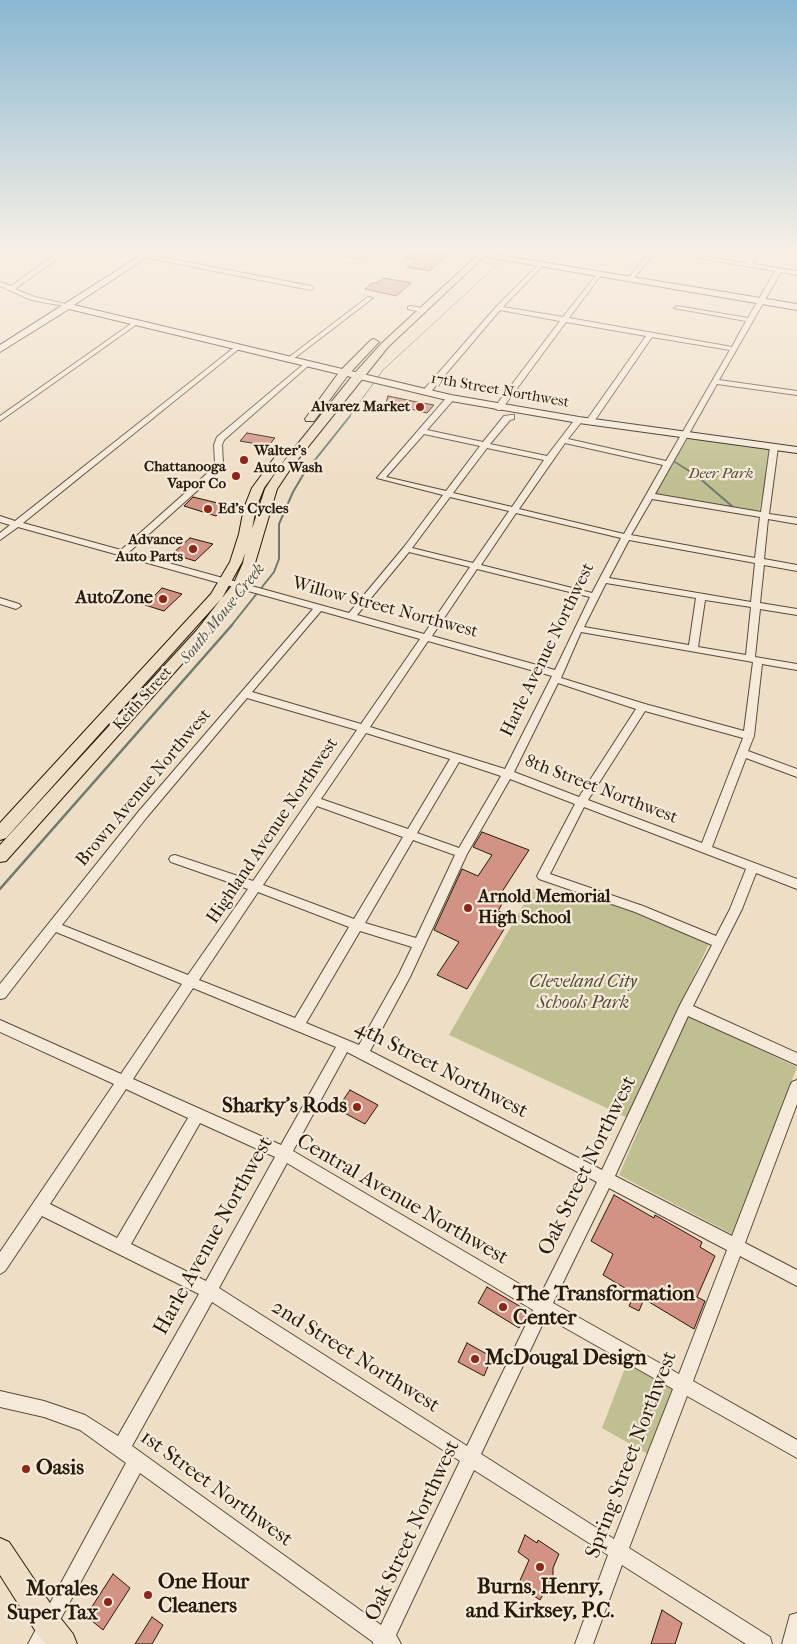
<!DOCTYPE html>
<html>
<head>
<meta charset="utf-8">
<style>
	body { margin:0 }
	canvas { display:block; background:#efdec6 }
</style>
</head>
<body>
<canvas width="797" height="1644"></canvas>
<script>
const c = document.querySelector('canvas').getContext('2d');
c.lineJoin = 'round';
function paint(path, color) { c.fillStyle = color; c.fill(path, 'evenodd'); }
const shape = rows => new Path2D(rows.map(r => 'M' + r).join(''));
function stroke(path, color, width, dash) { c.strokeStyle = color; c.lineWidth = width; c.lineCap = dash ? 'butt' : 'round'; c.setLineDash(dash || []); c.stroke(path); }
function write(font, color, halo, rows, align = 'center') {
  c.font = font + ' "IM FELL French Canon",serif'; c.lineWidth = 4.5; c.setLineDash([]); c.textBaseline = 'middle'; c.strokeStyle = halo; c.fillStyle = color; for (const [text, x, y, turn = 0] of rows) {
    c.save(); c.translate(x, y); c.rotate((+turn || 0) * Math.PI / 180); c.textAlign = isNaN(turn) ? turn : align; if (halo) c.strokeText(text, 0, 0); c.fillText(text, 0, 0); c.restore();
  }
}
paint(shape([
	[688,438,770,449,771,452,759,512,657,495,656,492],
	[534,886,561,897,603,901,618,906,709,944,677,1011,797,1067,732,1234,619,1175,641,1124,449,1035],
	[630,1355,683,1383,655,1458,602,1428]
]), '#c0bf91');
stroke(shape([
	[349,417,383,370,511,252]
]), '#6c7b6e', 1);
stroke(shape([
	[675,462,697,476,733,507],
	[231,626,274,572,279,559,279,524,293,492,303,475,350,416]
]), '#6c7b6e', 2);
stroke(shape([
	[0,889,232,625]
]), '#6c7b6e', 2.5);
const building = shape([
	[413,252,435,254,440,252,449,253,429,271,407,267,416,260,404,258,413,252],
	[383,278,407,282,411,283,396,296,365,289,372,283,377,283,383,278],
	[388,396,412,401,434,405,427,413,386,403,388,396],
	[247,433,275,438,268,446,240,441,247,433],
	[193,497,226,505,216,516,184,506,193,497],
	[190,538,213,544,195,561,172,554,190,538],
	[162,588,182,594,164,611,145,605,162,588],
	[482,832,529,850,496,901,502,904,498,911,504,913,498,922,506,926,467,989,437,975,459,942,434,930,462,869,478,876,492,855,473,847,482,832],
	[350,1090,378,1105,365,1124,337,1109,350,1090],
	[614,1195,654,1218,655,1215,702,1242,700,1247,715,1256,697,1297,705,1301,694,1329,644,1299,639,1311,629,1306,635,1294,603,1275,613,1254,591,1241,614,1195],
	[487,1287,528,1311,519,1328,478,1303,487,1287],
	[467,1343,492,1357,484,1376,458,1362,467,1343],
	[525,1535,537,1543,538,1540,559,1554,553,1568,553,1575,540,1600,518,1585,529,1560,518,1552,525,1535],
	[113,1574,130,1588,103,1630,86,1616,113,1574],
	[662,1610,682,1623,675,1644,651,1644,662,1610],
	[152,1617,163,1625,152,1644,135,1644,152,1617]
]);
paint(building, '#d39384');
stroke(building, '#261a0b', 1);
const street = shape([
	[56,252,65,253,15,289,35,297,70,305,70,307,31,300,0,286,0,282,11,286,57,253,56,252],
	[329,252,340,252,365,257,362,259,329,252],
	[650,252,656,252,631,281,627,281,627,279,650,252],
	[663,252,674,252,746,263,753,252,759,252,752,264,797,271,797,275,781,272,719,380,797,391,797,395,717,384,655,494,761,512,770,447,774,445,778,447,769,514,797,518,797,524,768,519,764,559,797,565,797,571,764,565,760,603,797,609,797,615,760,609,755,657,797,664,797,670,762,664,754,736,748,751,797,769,797,777,746,758,712,847,797,879,797,889,756,873,742,909,693,1006,797,1053,797,1065,688,1016,615,1176,732,1236,790,1086,792,1082,797,1080,797,1104,745,1243,797,1270,797,1286,740,1256,693,1381,797,1440,797,1458,687,1396,629,1548,770,1637,772,1644,746,1644,622,1565,593,1644,575,1644,608,1555,474,1470,396,1635,401,1644,373,1644,373,1642,140,1473,47,1644,28,1644,126,1463,80,1430,44,1417,0,1407,0,1391,44,1401,85,1415,118,1436,199,1294,42,1216,5,1271,0,1274,0,1252,114,1084,0,1032,0,1020,121,1074,182,984,56,932,5,998,0,999,0,984,139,811,313,609,18,527,0,540,0,533,10,525,0,522,0,516,15,521,236,346,240,346,240,348,23,523,121,550,212,469,215,463,214,445,217,437,305,363,309,363,309,365,224,440,222,445,223,463,218,472,129,552,349,613,404,547,443,495,377,478,448,396,455,398,427,430,483,442,504,416,511,415,514,415,514,419,510,420,490,444,547,456,576,418,579,418,583,420,568,439,666,461,730,350,652,337,593,423,590,423,586,421,646,336,566,322,501,410,498,410,494,408,560,321,500,310,428,395,421,393,496,307,541,262,543,263,543,265,503,307,563,317,598,273,601,275,569,318,732,347,746,321,674,308,677,306,748,318,775,271,663,252],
	[424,434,480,446,446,491,386,477,424,434],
	[565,443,663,465,624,534,519,509,565,443],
	[487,448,544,460,512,507,453,493,487,448],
	[450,497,509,511,473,563,412,548,450,497],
	[652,499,760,517,755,558,631,535,652,499],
	[516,513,621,538,592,593,481,565,516,513],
	[629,540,755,563,751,602,609,578,629,540],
	[409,552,470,567,424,634,357,615,409,552],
	[477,569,590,597,555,670,432,636,477,569],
	[606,583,696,598,689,645,584,627,606,583],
	[705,600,751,607,746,655,698,647,705,600],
	[321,611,420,639,361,724,252,692,321,611],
	[581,632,753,662,744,731,645,704,561,678,581,632],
	[428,641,552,676,505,769,370,727,428,641],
	[558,683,636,709,579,797,514,772,558,683],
	[247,698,357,730,253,881,175,855,171,856,169,859,171,862,248,889,188,975,62,925,147,817,247,698],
	[645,711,743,738,702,843,588,800,645,711],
	[366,733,450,759,408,829,321,799,366,733],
	[459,762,501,776,459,848,417,833,459,762],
	[510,779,575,804,537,876,539,879,635,912,712,945,680,1005,602,1170,370,1051,410,977,467,854,510,779],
	[317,806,403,837,354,919,263,885,317,806],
	[584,807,746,869,730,909,716,936,643,906,550,874,584,807],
	[413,840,455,855,416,938,365,923,413,840],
	[258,892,349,927,295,1018,199,980,258,892],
	[360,931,412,947,399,974,359,1045,306,1023,360,931],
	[193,988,336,1047,281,1145,133,1079,193,988],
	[347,1052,597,1182,540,1296,293,1151,347,1052],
	[126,1089,188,1118,117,1238,50,1204,126,1089],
	[200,1123,275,1157,206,1281,131,1244,200,1123],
	[287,1163,533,1310,467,1446,219,1288,287,1163],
	[609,1188,727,1250,679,1374,553,1303,609,1188],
	[212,1302,460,1461,381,1625,132,1446,212,1302],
	[546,1317,673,1389,614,1539,481,1454,546,1317],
	[145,254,311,286,314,288,311,290,143,257,143,255,145,254],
	[368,297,373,298,292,360,288,360,288,358,368,297],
	[410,306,423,308,426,310,423,312,408,309,408,307,410,306],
	[135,321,140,322,0,421,0,416,135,321],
	[0,598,19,604,21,606,16,609,0,604,0,598],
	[797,1613,797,1644,782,1644,790,1615,797,1613]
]);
const secondary = shape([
	[146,252,155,252,74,305,451,395,579,417,797,447,797,453,579,423,451,401,69,309,0,352,0,345,146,252],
	[465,252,480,252,797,304,797,310,469,254,465,252]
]);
const primary = shape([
	[481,252,489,252,388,347,291,468,277,489,255,563,247,584,207,636,6,861,0,862,0,845,197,630,221,599,6,838,0,840,0,823,211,594,230,562,239,534,244,508,252,488,280,450,288,450,290,452,264,488,256,508,252,529,265,489,280,466,354,374,382,343,481,252],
	[245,553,243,563,234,583,222,598,242,562,245,553],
	[374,339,379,342,377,344,348,375,314,421,306,421,305,419,340,371,371,340,374,339],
	[0,1538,9,1542,58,1615,73,1634,77,1644,46,1644,38,1635,0,1575,0,1538]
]);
stroke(street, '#584b3a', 2);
stroke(secondary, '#261a0b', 2);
stroke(primary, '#261a0b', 2);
paint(street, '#f5eada');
paint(secondary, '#f5eada');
paint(primary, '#efdec6');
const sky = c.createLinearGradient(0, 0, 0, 482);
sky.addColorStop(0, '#89b7d2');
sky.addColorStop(0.52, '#f8f0e5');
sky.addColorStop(1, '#f8f0e500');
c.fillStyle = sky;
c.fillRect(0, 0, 797, 482);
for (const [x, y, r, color] of [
	[420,407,5,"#8f2418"],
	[244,460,5,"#8f2418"],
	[236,476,5,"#8f2418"],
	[208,509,5,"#8f2418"],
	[193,549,5,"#8f2418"],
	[163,599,5,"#8f2418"],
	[468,908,5,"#8f2418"],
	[357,1107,5,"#8f2418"],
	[503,1307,5,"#8f2418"],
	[475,1359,5,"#8f2418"],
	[26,1469,5,"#8f2418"],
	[540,1567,5,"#8f2418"],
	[148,1595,5,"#8f2418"],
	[108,1602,5,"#8f2418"]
]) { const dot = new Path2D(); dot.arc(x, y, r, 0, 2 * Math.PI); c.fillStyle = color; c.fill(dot); stroke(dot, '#f5eada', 2); }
write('15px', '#261a0b', '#f5eada', [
	["17th Street Northwest",500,391,10],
	["Keith Street",143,699,-48]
]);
write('bold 15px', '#261a0b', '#f5eada', [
	["Alvarez Market",410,407],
	["Walter's",254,451,"left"],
	["Auto Wash",254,468,"left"],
	["Chattanooga",226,467],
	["Vapor Co",226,484],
	["Ed's Cycles",218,509,"left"],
	["Advance",183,540],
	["Auto Parts",183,557]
], 'right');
write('italic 15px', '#544c33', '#f5eada', [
	["Deer Park",721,474]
]);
write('italic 16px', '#4f5345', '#f5eada', [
	["South Mouse Creek",223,614,-51]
]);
write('bold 18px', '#261a0b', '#f5eada', [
	["AutoZone",153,599],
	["Arnold Memorial",478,898,"left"],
	["High School",478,919,"left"]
], 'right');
write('18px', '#261a0b', '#f5eada', [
	["Willow Street Northwest",385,608,15],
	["Harle Avenue Northwest",548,650,-64],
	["Brown Avenue Northwest",144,788,-50],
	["8th Street Northwest",601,790,21],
	["Highland Avenue Northwest",273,831,-56]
]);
write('italic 18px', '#544c33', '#f5eada', [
	["Cleveland City",583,983],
	["Schools Park",583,1004]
]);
write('21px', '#261a0b', '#f5eada', [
	["4th Street Northwest",441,1070,27],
	["Oak Street Northwest",588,1166,-64],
	["Central Avenue Northwest",402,1200,30],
	["Harle Avenue Northwest",214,1236,-61],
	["2nd Street Northwest",355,1357,32],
	["Spring Street Northwest",632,1455,-69],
	["1st Street Northwest",216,1489,36],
	["Oak Street Northwest",413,1531,-65]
]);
write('bold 21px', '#261a0b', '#f5eada', [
	["Sharky's Rods",347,1107,"right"],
	["The Transformation",513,1295],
	["Center",513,1319],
	["McDougal Design",485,1359],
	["Oasis",36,1469],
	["One Hour",158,1583],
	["Cleaners",158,1607],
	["Burns, Henry,",540,1588,"center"],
	["and Kirksey, P.C.",540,1612,"center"],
	["Morales",98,1590,"right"],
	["Super Tax",98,1614,"right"]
], 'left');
</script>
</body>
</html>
